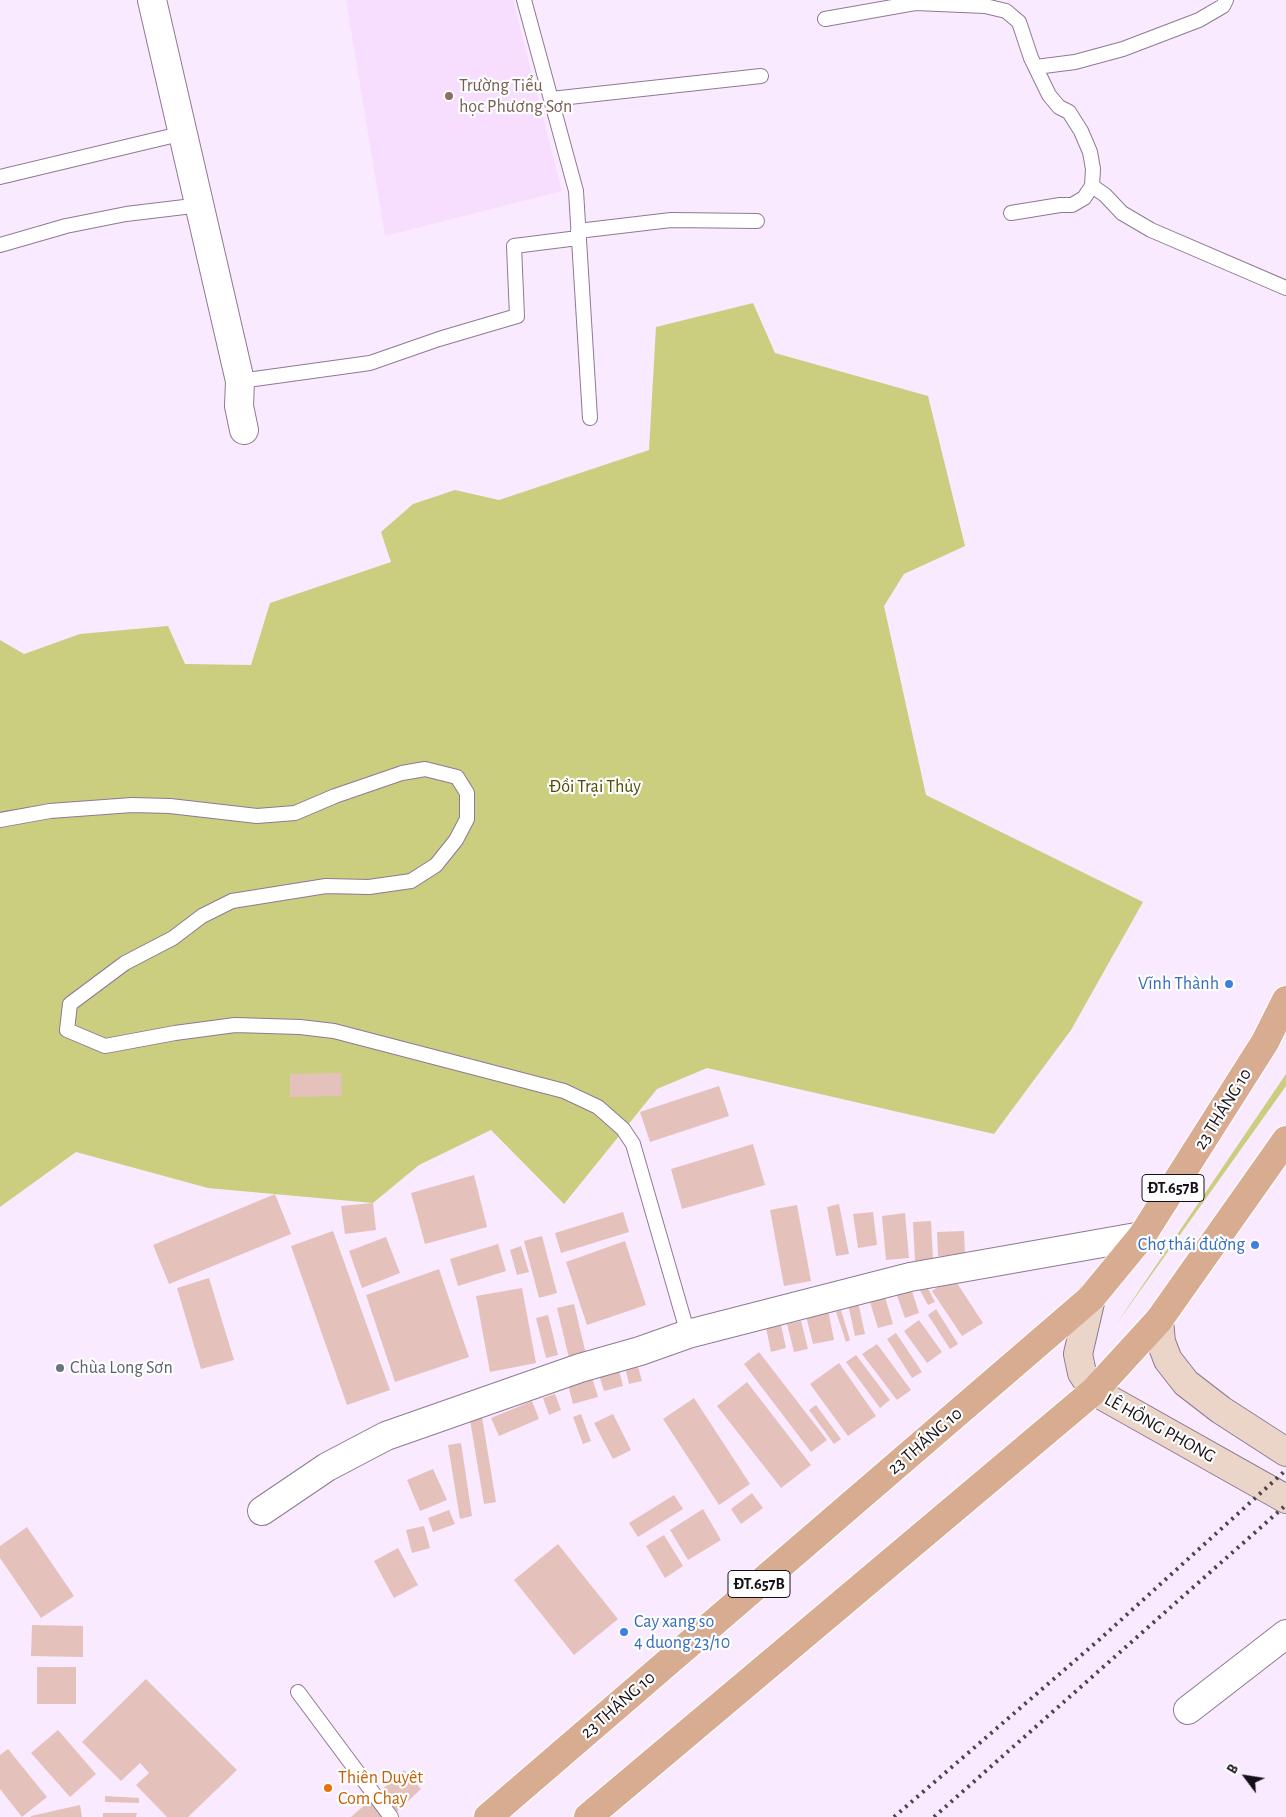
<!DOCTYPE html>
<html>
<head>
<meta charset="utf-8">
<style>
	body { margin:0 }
	#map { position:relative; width:1286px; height:1817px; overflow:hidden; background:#faeaff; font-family:"Alegreya Sans",sans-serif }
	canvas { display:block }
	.north { position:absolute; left:1221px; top:1752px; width:50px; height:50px; -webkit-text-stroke:4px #fefefe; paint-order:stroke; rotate:301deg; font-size:14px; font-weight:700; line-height:20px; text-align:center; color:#160f18 }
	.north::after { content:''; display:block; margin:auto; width:18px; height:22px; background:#160f18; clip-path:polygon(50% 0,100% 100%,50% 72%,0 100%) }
</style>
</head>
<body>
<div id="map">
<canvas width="1286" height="1817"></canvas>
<div class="north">B</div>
</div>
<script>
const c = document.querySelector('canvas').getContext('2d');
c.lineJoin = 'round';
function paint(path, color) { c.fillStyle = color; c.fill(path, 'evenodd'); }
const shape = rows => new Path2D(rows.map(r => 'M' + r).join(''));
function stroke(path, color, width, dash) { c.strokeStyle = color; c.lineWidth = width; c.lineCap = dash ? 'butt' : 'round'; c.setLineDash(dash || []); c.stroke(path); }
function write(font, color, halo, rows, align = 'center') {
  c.font = font + ' "Alegreya Sans",sans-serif'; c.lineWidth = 4.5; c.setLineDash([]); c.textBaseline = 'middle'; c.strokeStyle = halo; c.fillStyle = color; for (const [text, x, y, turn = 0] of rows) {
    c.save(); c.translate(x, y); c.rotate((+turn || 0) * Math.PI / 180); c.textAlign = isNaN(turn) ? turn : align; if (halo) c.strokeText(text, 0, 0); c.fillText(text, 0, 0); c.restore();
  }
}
paint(shape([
	[346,0,513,0,562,191,385,236]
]), '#f7ddfe');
paint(shape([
	[753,303,775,353,928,396,965,546,904,574,884,606,926,795,1143,902,1071,1030,994,1134,707,1068,657,1089,564,1204,491,1130,419,1165,373,1203,208,1188,76,1152,0,1207,0,640,24,654,80,634,168,626,185,664,251,665,270,603,391,562,381,532,413,504,455,490,499,500,649,450,656,327],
	[1286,1074,1286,1086,1115,1326]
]), '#cace7e');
paint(shape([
	[341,1073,342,1096,290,1097,290,1074],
	[719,1086,729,1116,650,1142,640,1112],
	[753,1144,765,1185,682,1209,671,1169],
	[474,1175,487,1227,425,1244,411,1193],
	[275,1194,291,1234,169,1284,153,1245],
	[373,1203,376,1230,345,1234,341,1206],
	[839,1204,849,1254,836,1256,827,1207],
	[797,1205,811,1281,784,1286,770,1210],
	[623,1212,629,1232,561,1253,555,1233],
	[873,1212,877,1245,858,1248,853,1214],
	[905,1213,909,1258,886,1260,882,1216],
	[931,1221,933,1260,915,1261,913,1222],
	[333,1231,390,1390,347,1405,291,1246],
	[964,1231,965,1255,938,1256,937,1232],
	[542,1236,557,1293,539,1298,524,1241],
	[386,1237,400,1273,362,1288,349,1251],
	[625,1241,646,1305,587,1325,566,1262],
	[498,1244,506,1271,458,1286,450,1259],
	[521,1246,529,1272,517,1275,510,1250],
	[439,1269,469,1357,395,1382,366,1295],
	[953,1277,983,1323,962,1336,932,1291],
	[209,1278,234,1360,201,1369,177,1288],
	[925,1283,935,1302,928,1305,918,1287],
	[522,1288,536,1363,490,1372,476,1296],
	[911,1288,919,1313,905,1318,896,1293],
	[884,1294,893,1324,878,1328,869,1299],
	[858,1302,865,1334,855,1336,848,1304],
	[574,1304,586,1354,569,1358,557,1308],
	[936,1309,958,1344,950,1349,928,1315],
	[828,1310,834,1340,813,1344,806,1316],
	[841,1310,850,1340,846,1342,836,1312],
	[548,1315,558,1355,546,1358,536,1318],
	[919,1320,942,1352,927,1363,904,1331],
	[801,1321,808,1349,794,1352,787,1324],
	[781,1325,786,1348,771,1352,766,1328],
	[896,1333,922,1372,912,1378,887,1339],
	[877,1344,911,1390,897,1400,862,1354],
	[759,1352,827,1440,811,1452,744,1364],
	[856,1355,890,1400,880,1408,846,1362],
	[637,1363,642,1381,629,1384,625,1367],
	[839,1363,876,1416,848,1436,810,1384],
	[619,1370,623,1386,604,1391,599,1375],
	[591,1374,598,1397,573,1404,567,1381],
	[747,1382,811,1465,781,1488,717,1406],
	[555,1394,561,1410,549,1415,543,1398],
	[694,1398,750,1484,719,1505,663,1419],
	[532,1401,539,1419,499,1436,491,1418],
	[816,1405,841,1439,834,1444,809,1410],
	[581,1414,591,1441,583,1444,573,1417],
	[613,1414,631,1450,613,1459,594,1423],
	[482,1417,496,1502,484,1504,470,1420],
	[461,1443,472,1516,460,1519,448,1445],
	[433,1469,447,1500,420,1511,407,1480],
	[752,1493,763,1508,741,1524,731,1509],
	[674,1495,683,1509,638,1537,629,1523],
	[703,1509,721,1540,688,1560,670,1530],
	[449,1510,455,1524,433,1532,428,1518],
	[424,1526,430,1548,412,1553,406,1530],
	[27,1527,74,1596,41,1618,0,1558,0,1546],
	[664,1535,683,1566,665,1578,646,1546],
	[558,1544,618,1619,574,1655,514,1580],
	[398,1548,418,1585,394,1598,374,1561],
	[32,1625,83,1626,83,1657,31,1656],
	[37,1667,76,1667,76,1704,37,1704],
	[146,1679,237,1770,188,1817,167,1817,136,1785,149,1773,140,1763,121,1781,82,1742],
	[58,1730,96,1774,70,1797,31,1753],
	[8,1749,47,1797,22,1817,0,1789,0,1755],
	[404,1770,421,1789,391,1817,351,1817],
	[105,1796,139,1798,139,1803,105,1802],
	[80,1805,82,1817,31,1817,31,1816],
	[103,1813,137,1813,136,1817,103,1817]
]), '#e5c1bc');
const service = shape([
	[524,0,576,191,590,418],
	[825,19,915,3,985,6,1006,11,1019,22,1031,58,1049,95,1059,107,1069,112,1081,131,1090,152,1093,169,1092,186,1084,198,1072,205,1060,205,1011,213],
	[1036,67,1075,62,1123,49,1199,20,1223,6,1226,0],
	[551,99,761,76],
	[0,177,184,133],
	[1092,186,1105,195,1122,213,1151,230,1286,288],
	[578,231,671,220,757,221],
	[0,245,66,226,126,214,201,205],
	[240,381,370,363,439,339,517,316,514,246,578,238],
	[0,820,50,811,132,805,170,806,257,816,295,813,335,796,402,773,425,769,457,777,467,793,467,819,456,840,436,865,411,881,369,887,326,886,232,901,202,916,173,938,125,963,70,1004,67,1030,105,1046,175,1033,235,1025,300,1027,334,1031,564,1091,598,1107,623,1129,633,1144,688,1334],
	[298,1692,391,1817]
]);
const minor = shape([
	[152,0,240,381,239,406,244,430],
	[262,1511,327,1467,386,1436,580,1368,640,1351,688,1334,910,1277,1142,1236],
	[1188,1710,1286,1634]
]);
const secondary = shape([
	[1091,1298,1078,1354,1082,1373,1094,1391,1286,1499],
	[1159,1320,1161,1342,1168,1360,1186,1383,1221,1410,1286,1452]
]);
const primary = shape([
	[488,1817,1091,1298,1142,1236,1265,1042,1286,1000],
	[588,1817,1094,1391,1159,1320,1286,1140]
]);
stroke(service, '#8d7a92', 16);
stroke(minor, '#8d7a92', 30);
stroke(secondary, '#8d7a92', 30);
stroke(primary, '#fff', 30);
stroke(service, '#fff', 14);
stroke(minor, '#fff', 28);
stroke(secondary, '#ebd5c8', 28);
stroke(primary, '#d7ac90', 28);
stroke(shape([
	[894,1817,1100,1639,1286,1470],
	[934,1817,1286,1505]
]), '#4c434e', 4, [2.5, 5]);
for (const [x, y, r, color] of [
	[449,96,5,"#8d6e63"],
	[1229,984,5,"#3f7fe0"],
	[1255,1245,5,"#3f7fe0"],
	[60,1368,5,"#6b7280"],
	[624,1632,5,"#3f7fe0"],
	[328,1788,5,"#e8710a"]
]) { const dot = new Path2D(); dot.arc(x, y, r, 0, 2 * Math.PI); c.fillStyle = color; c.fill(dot); stroke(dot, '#fefefe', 2); }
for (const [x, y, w] of [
	[1173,1188,62],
	[759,1584,62]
]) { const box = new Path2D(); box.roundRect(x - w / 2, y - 13.5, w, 27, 4); c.fillStyle = '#fefefe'; c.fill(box); stroke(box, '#160f18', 1); }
write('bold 16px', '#160f18', null, [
	["ĐT.657B",1173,1188],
	["ĐT.657B",759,1584]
]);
write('18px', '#785e54', '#fefefe', [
	["Trường Tiểu",459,86],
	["học Phương Sơn",459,107]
], 'left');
write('18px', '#4c4d00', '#fefefe', [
	["Đồi Trại Thủy",595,787]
]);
write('18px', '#366cbe', '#fefefe', [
	["Vĩnh Thành",1219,984],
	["Chợ thái đường",1245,1245],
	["Cay xang so",634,1622,"left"],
	["4 duong 23/10",634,1643,"left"]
], 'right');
write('18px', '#160f18', '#fefefe', [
	["23 THÁNG 10",1223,1109,-58],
	["LÊ HỒNG PHONG",1160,1428,29],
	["23 THÁNG 10",925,1441,-41],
	["23 THÁNG 10",618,1705,-41]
]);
write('18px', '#5b616d', '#fefefe', [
	["Chùa Long Sơn",70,1368]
], 'left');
write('18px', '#c56008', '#fefefe', [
	["Thiên Duyêt",338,1778],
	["Com Chay",338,1799]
], 'left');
</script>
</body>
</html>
